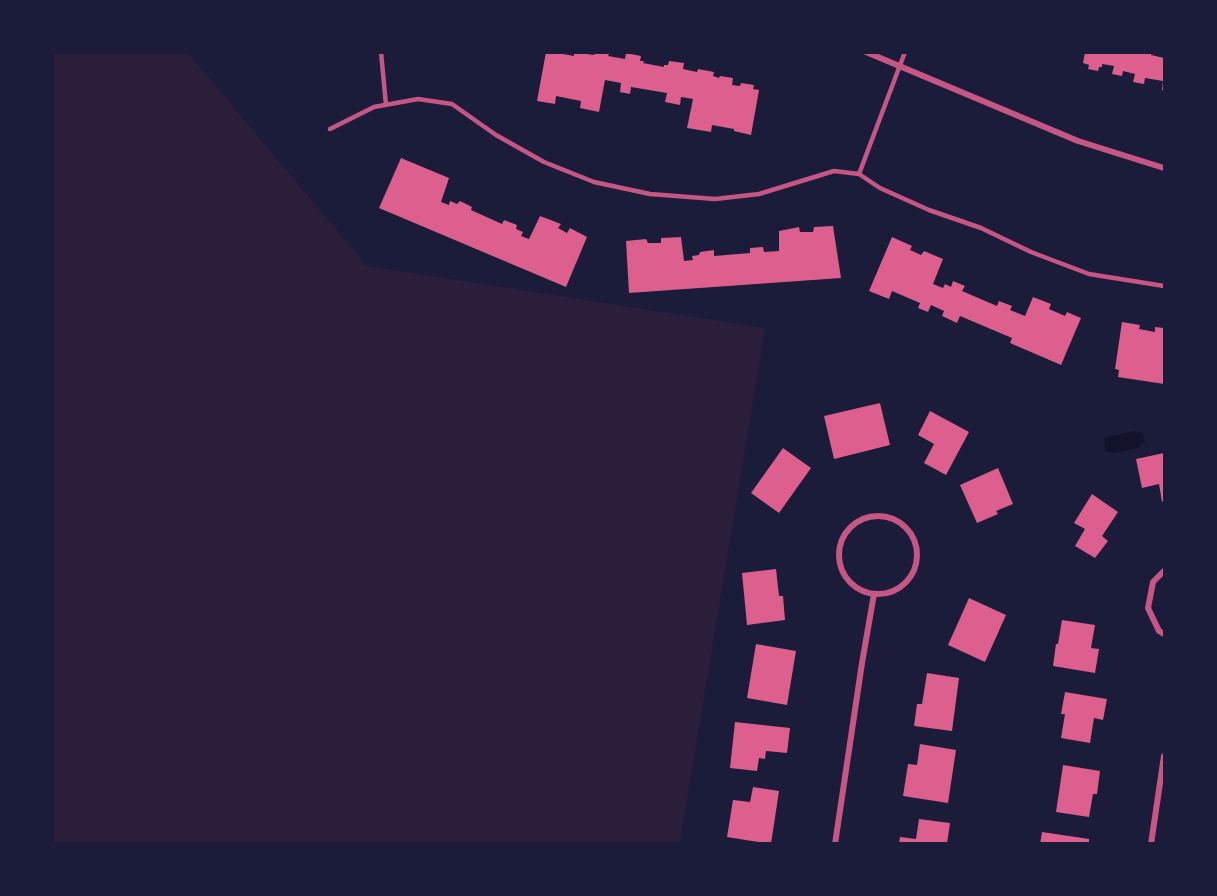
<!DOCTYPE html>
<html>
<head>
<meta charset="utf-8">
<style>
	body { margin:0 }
	#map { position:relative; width:1217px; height:896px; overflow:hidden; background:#1b1b3a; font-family:Bitter,serif }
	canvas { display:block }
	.frame { position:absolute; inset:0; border:54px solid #1b1b3a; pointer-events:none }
</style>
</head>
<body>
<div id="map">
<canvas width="1217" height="896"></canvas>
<div class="frame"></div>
</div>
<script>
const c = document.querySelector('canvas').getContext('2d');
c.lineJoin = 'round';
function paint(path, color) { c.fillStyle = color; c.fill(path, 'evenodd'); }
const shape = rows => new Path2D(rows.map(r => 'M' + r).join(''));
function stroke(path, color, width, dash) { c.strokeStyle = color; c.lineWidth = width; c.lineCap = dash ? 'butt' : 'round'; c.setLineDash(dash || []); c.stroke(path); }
paint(shape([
	[52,53,188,53,367,266,765,328,680,843,53,843]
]), '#2a1e3b');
paint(shape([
	[1134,431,1139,433,1142,432,1145,442,1141,443,1138,448,1112,453,1106,451,1104,441,1107,437]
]), '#12122b');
paint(shape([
	[546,52,563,52,563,54,574,56,574,52,587,52,587,54,594,55,595,52,602,52,609,54,608,56,625,59,626,53,641,56,640,61,644,61,643,63,664,67,664,65,668,65,669,61,684,63,683,69,697,72,698,69,714,72,713,76,719,78,720,76,733,78,732,85,740,86,741,83,754,85,753,89,759,90,751,135,734,131,734,129,712,125,711,132,687,128,693,99,681,97,680,105,665,102,667,93,631,87,630,94,620,92,621,83,605,80,599,112,580,108,581,101,556,96,555,104,537,101],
	[1085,52,1152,52,1151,55,1164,58,1164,90,1162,90,1163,81,1145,78,1144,84,1133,82,1135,74,1123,71,1122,76,1112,74,1114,66,1102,64,1102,67,1099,67,1098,71,1088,69,1089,65,1083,63],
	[401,158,449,178,441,202,449,205,450,201,457,204,460,201,472,207,471,210,502,224,504,220,517,225,516,229,523,232,521,236,529,239,540,216,561,224,558,228,567,233,570,228,587,237,566,287,379,208],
	[833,226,841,278,629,293,626,241,646,239,648,243,661,243,661,238,681,237,684,261,693,260,692,256,699,255,700,252,714,250,714,256,750,253,750,248,763,247,764,252,779,251,779,231,799,227,800,232,813,232,814,227],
	[892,237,912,246,910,250,921,255,924,251,943,259,933,284,943,288,945,284,951,287,953,281,965,286,962,291,997,306,999,301,1012,306,1010,310,1025,316,1033,297,1051,304,1049,309,1065,316,1067,312,1081,318,1061,365,1010,343,1012,338,960,316,957,323,942,316,944,311,931,305,928,312,918,308,920,303,892,291,889,299,869,291],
	[1122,322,1140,325,1139,329,1155,332,1155,327,1164,328,1164,384,1118,377,1119,370,1115,369],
	[880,403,890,445,834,459,824,416],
	[930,411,969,432,946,475,924,463,934,444,918,435],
	[783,448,811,468,779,513,751,493],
	[1164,453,1164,501,1162,502,1159,484,1142,488,1136,459],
	[998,468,1013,504,996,511,998,514,977,523,960,485],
	[1092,494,1118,512,1102,536,1108,541,1095,558,1075,546,1085,529,1074,523],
	[776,569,779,596,783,596,785,620,747,625,742,573],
	[969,598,1006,615,985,662,948,645],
	[1062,620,1095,625,1091,648,1099,649,1095,673,1053,666,1056,644,1058,644],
	[756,644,796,651,787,705,747,698],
	[927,673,959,678,952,731,914,726,917,704,922,704],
	[1065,692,1107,699,1103,720,1094,718,1090,743,1061,738,1065,714,1061,714],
	[735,722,790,728,787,753,766,751,765,759,759,758,757,771,730,768],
	[920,744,956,750,948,803,903,796,908,764,917,765],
	[1063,765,1100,771,1097,794,1093,794,1089,817,1056,812],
	[753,787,779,791,771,844,727,837,733,800,750,802],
	[919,819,950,823,947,844,899,844,900,837,916,839],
	[1042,832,1089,839,1089,844,1040,844]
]), '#dd5f8e');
stroke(shape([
	[381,52,386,105],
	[330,129,374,107,418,99,452,104,496,135,544,162,594,182,650,194,715,199,759,194,834,171,859,174,880,188,929,210,981,228,1031,252,1089,274,1164,286],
	[859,174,905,52]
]), '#c65784', 4.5);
stroke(shape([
	[866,52,1078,141,1164,168],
	'839 555a39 39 0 1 1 78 0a39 39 0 1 1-78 0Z',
	[1164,571,1153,582,1148,608,1159,631,1164,634],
	[835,844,862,663,874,594],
	[1151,844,1164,756]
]), '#c65784', 6);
</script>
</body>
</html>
